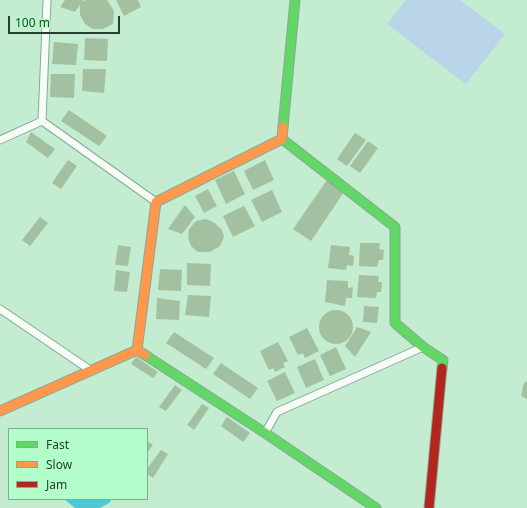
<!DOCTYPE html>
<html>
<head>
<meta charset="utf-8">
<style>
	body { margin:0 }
	#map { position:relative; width:527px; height:508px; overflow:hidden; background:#c3ecd0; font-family:"Noto Sans",sans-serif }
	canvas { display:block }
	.legend { position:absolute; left:8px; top:428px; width:140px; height:72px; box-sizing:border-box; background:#b2fdca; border:1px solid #79b28b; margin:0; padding:5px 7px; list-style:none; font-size:12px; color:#23412d }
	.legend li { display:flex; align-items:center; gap:8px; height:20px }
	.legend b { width:20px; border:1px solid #79b28b }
	.scale { position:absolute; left:8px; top:16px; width:112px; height:18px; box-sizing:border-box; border:2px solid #23412d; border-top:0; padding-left:5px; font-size:12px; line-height:14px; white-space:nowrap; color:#23412d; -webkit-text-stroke:3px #b2fdca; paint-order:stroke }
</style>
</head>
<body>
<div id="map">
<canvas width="527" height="508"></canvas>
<ul class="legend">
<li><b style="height:5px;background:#63d668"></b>Fast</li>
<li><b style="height:5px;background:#ff974d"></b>Slow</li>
<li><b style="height:5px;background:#b3261e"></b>Jam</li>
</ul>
<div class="scale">100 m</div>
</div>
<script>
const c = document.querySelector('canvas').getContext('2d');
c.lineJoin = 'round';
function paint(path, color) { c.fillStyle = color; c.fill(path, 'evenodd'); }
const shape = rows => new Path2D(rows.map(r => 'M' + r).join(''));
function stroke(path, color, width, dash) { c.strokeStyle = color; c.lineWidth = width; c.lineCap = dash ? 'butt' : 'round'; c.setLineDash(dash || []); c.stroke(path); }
paint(shape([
	[406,0,460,0,505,34,466,84,387,24]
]), '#bad4e9');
paint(shape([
	[64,499,112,499,109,503,100,508,75,508]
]), '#4dc8d4');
paint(shape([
	[65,0,84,0,82,2,87,0,107,0,114,11,113,24,103,29,93,29,85,24,80,15,80,5,75,12,60,7],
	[116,0,138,0,141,7,124,16],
	[85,38,108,39,107,61,84,60],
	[54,42,78,44,76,65,52,64],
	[83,69,106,69,104,93,82,91],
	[51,74,75,74,74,98,50,97],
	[69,110,107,136,99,146,61,121],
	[31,132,55,149,48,158,26,142],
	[355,133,366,140,347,166,337,159],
	[368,141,378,148,360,173,350,166],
	[68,160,77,166,61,189,52,183],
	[265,160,274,180,253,190,244,171],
	[234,171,245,194,226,204,215,180],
	[327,180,344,192,311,241,293,229],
	[208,189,217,206,204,213,195,196],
	[272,190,282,212,262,222,251,200],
	[185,205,195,217,182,234,168,229],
	[244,206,255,226,233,237,223,216],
	[40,217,48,223,30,246,22,240],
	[206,219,215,223,222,230,224,237,220,246,210,252,198,252,191,246,188,238,189,229,196,221],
	[360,243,380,243,379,249,384,250,383,260,379,260,377,267,359,266],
	[118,245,131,247,128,266,115,265],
	[331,245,350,247,349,255,354,256,353,266,347,265,346,270,328,268],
	[187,263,211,264,210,286,187,285],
	[160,269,182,270,181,291,158,290],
	[116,270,130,272,127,292,114,291],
	[359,275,379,276,378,282,382,282,381,292,377,292,376,298,357,297],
	[327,280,348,281,348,288,353,287,352,298,346,298,345,306,325,302],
	[188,295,211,296,209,317,185,315],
	[157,298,180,301,179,320,156,319],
	[364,306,379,307,377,323,363,322],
	'319 327a17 17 0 1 1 34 0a17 17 0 1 1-34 0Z',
	[357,327,371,332,355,357,345,346],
	[307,328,319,351,305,358,303,353,298,355,289,337],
	[174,332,214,358,206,369,166,343],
	[278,342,288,361,283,363,285,367,275,372,273,368,269,370,260,351],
	[336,347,346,369,330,376,320,355],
	[136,357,158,372,153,378,131,364],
	[315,359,324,380,306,388,297,367],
	[221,363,258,388,250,399,213,374],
	[285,372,295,393,277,401,267,381],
	[527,381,527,399,521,396,524,383],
	[175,385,182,390,166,411,159,407],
	[202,404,209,408,194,430,187,425],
	[227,417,250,433,243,442,221,426],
	[147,441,153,445,147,453],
	[161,450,168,454,153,478,147,474,147,469]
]), '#a3c1a0');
const street = shape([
	[47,0,42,121,156,202],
	[0,140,42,121],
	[0,309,90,370],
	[265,433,277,412,423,347]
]);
const fast = shape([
	[283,127,295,0],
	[282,139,395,227,395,323,423,347,443,360,442,368],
	[145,355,265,433,376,508]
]);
const slow = shape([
	[137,350,156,202,282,139,283,127],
	[0,411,137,350,145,355]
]);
const jam = shape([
	[429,508,442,368]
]);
stroke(street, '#89a994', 9);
stroke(fast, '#89a994', 11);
stroke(slow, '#89a994', 11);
stroke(jam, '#89a994', 11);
stroke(street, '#f6fcf8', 7);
stroke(fast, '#63d668', 9);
stroke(slow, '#ff974d', 9);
stroke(jam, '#b3261e', 9);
</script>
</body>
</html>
